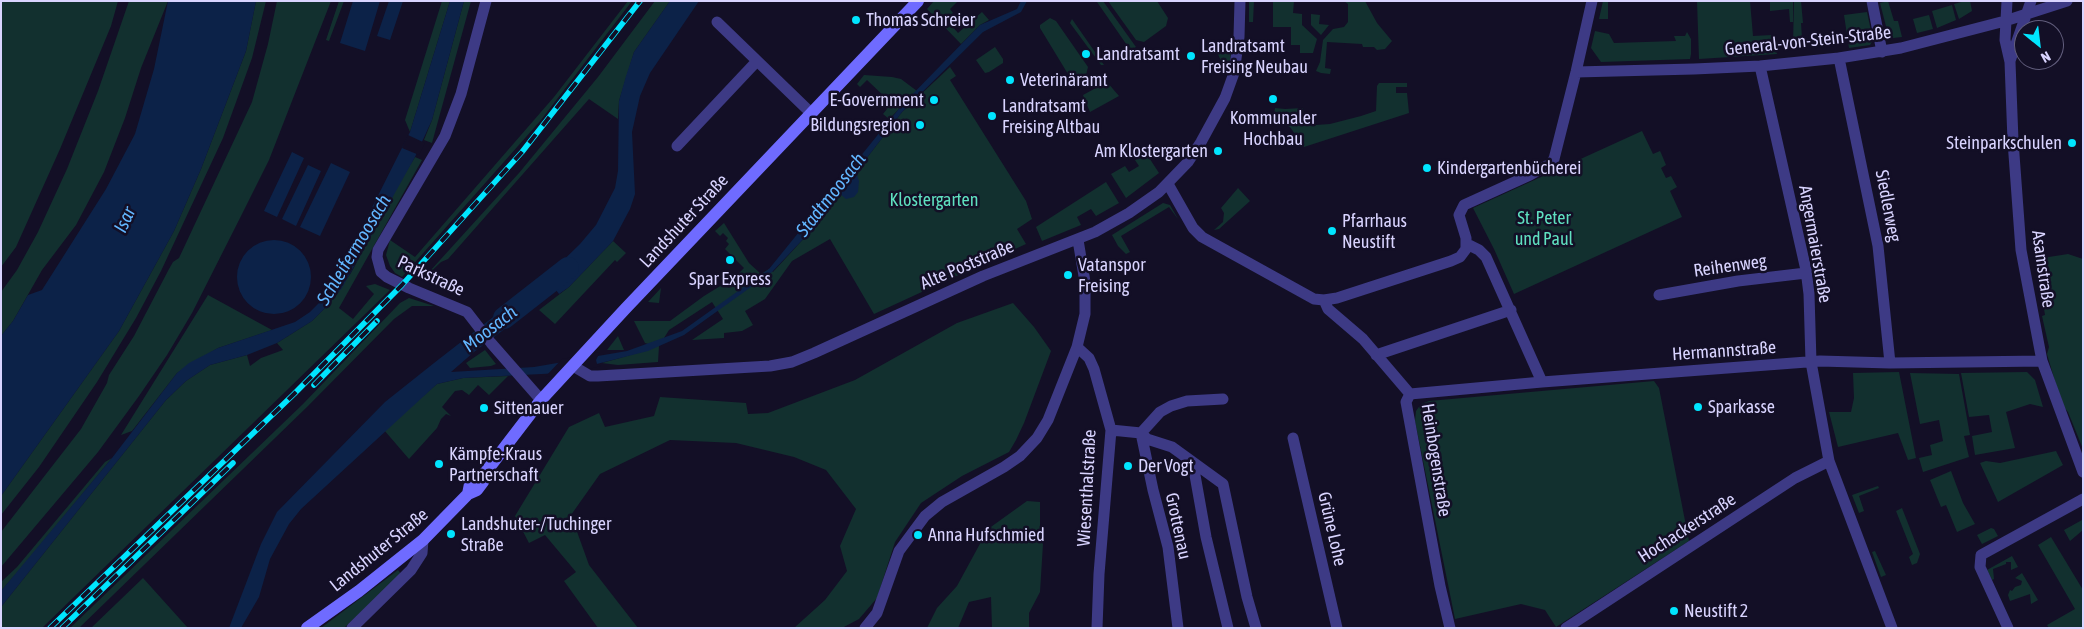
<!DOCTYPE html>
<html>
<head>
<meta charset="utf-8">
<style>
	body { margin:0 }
	#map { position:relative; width:2084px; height:629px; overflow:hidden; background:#130f26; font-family:"Asap Condensed",sans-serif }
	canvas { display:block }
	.frame { position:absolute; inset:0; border:2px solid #d9d4ff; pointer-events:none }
	.north { position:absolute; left:2014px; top:20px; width:50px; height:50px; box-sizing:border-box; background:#130f26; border:1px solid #625e7d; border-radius:50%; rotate:151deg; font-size:14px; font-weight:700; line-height:20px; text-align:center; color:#d9d4ff }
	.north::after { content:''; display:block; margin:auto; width:18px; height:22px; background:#00e5ff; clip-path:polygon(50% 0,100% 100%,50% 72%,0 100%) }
</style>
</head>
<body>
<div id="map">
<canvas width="2084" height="629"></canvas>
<div class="frame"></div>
<div class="north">N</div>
</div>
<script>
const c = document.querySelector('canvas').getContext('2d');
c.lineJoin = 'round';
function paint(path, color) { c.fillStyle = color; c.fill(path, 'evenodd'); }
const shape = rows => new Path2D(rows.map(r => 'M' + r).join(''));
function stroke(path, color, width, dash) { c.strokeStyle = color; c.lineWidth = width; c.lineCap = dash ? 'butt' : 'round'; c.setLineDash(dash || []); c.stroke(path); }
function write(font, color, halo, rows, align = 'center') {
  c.font = font + ' "Asap Condensed",sans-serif'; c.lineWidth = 5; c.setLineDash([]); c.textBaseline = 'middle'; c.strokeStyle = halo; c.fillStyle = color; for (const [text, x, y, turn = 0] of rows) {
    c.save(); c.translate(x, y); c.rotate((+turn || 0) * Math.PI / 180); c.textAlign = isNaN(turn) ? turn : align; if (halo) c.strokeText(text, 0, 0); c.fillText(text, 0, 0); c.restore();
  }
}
paint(shape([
	[1,1,118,1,111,26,60,149,16,247,1,267],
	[129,1,168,1,141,68,125,118,104,172,76,225,42,270,13,321,1,336,1,292,17,270,38,232,67,169,98,91],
	[256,1,266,1,252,58,223,138,161,271,136,318,97,382,39,467,1,515,1,496,119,331,174,231,201,169,246,51],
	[277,1,331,1,269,160,239,220,192,313,167,355,139,396,98,452,1,567,1,532,81,429,107,383,109,375,134,336,169,269,173,262,179,258,252,102,268,44],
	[339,1,344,1,329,41,326,40],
	[442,1,450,1,410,132,405,120],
	[464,1,471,1,432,143,424,140,432,120],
	[628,1,632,1,541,120,402,277,395,273,390,266,386,255,390,240,415,257,554,97],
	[655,1,670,1,634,52,619,101,618,119,589,99,448,259,441,262,421,281,519,173,598,77],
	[934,1,958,1,950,9,953,13,946,19,958,33,982,12,989,20,980,25,961,44,927,9],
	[1098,1,1103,1,1136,47,1131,51,1097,2],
	[1108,1,1157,1,1168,18,1166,26,1144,42,1136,40],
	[1249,1,1254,1,1253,22,1249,22],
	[1273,1,1294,1,1293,13,1302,14,1302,25,1317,39,1313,53,1300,53,1300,45,1291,45,1291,27,1273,27],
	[1344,1,1365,1,1377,23,1392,41,1385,49,1377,50,1374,47,1363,47,1362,44,1327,42,1325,68,1331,69,1330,74,1321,73,1316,71,1320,62,1323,40,1333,29,1344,27,1348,22,1348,4],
	[1603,1,1608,1,1608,19,1599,19],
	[1697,1,1750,1,1753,36,1772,35,1777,54,1699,59],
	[1770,1,1793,1,1793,22,1790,22,1789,9,1770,11],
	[1794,1,1801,1,1803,23,1801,23,1802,38,1797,45,1793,45],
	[1888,1,1894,21,1898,21,1902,37,1893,38,1888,34,1880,3],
	[1965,1,1970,1,1972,11,1959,19,1954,4],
	[1952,5,1956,20,1937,28,1932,11],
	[1867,12,1873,40,1870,45,1849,48,1844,15],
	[1311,14,1320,15,1319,24,1329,25,1321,35,1311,25],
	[1929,15,1933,29,1917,33,1913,19],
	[1050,18,1056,21,1088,67,1086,75,1078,80,1071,79,1040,28,1040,25],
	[1072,19,1104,65,1101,65,1070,23],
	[1595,31,1609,34,1614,43,1676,41,1674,36,1685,36,1687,32,1691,39,1691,54,1690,59,1601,62,1591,48],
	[1232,41,1230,61,1222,63,1217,52],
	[995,47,1003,59,1003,63,989,72,985,73,976,60],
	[950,67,956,76,950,80,1026,201,1032,219,1017,229,1026,244,874,314,830,239,792,261,765,299,745,311,753,325,742,331,724,333,724,338,692,340,723,319,712,302,669,330,659,346,658,362,618,365,602,363,648,350,648,344,645,343,634,321,670,321,704,296,735,277,744,268,725,249,729,244,726,241,728,238,723,233,720,236,715,231,724,223,749,263,761,274,769,269,773,272,808,234,832,198,856,172,902,112],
	[864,75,892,77,901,79,917,91,889,119,883,114,887,109,881,104,886,98,867,80,860,87,857,84],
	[1107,82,1119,96,1090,112,1083,95],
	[1379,83,1407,83,1407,87,1396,87,1396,93,1407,93,1409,113,1304,147,1290,127,1273,121,1275,108,1285,109,1303,108,1305,123,1316,125,1330,124,1361,116,1376,111,1377,86],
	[1642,131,1653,154,1660,151,1661,153,1666,165,1661,168,1666,178,1671,176,1677,187,1670,191,1682,217,1514,294,1494,249,1473,208],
	[1146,153,1159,173,1126,198,1111,174,1125,166,1129,172,1139,166,1135,160],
	[415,157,422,160,339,308,353,319,374,294,366,286,375,284,390,290,42,628,1,628,1,607,166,400,186,381,210,365,247,355,250,366,261,358,283,350,277,343,312,321,327,306,351,273,399,183],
	[1106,182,1119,203,1096,216,1091,209,1077,217,1081,225,1042,241,1036,227],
	[1238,188,1250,201,1219,229,1214,230,1223,222,1224,213,1221,208],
	[1163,203,1170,205,1178,219,1169,207,1121,236,1130,252,1126,254,1118,246,1112,235],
	[613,241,626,253,617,262,615,260,555,324,539,310,569,287],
	[2068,254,2083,259,2083,449,2068,412,2062,405,2047,354,2049,347,2042,316,2045,315,2036,259],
	[661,288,659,303,648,302],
	[208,295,272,330,218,348,177,373,132,431,121,435],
	[409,298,434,306,412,306,394,319,307,407,79,628,70,628,303,404,400,303],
	[1013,303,1034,327,1051,351,1024,423,1016,440,1009,452,962,476,921,503,895,542,877,598,859,619,842,628,794,628,825,600,847,571,840,546,856,509,826,470,794,457,736,443,670,440,600,474,571,515,589,565,638,628,598,628,564,581,576,572,545,535,529,543,515,516,569,427,599,413,605,427,654,416,660,397,746,403,748,414,768,413,855,380,957,323],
	[618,336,624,350,607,350],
	[485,350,496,364,491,366,470,368,466,363],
	[1899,372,1916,458,1908,460,1898,433,1838,447,1829,412,1851,412,1854,398,1853,373],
	[2027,372,2035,380,2043,407,2030,404,2006,412,2015,448,1975,455,1972,436,1992,432,1989,415,1969,417,1961,373],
	[1910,373,1959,374,1970,435,1964,436,1969,457,1923,472,1919,458,1932,455,1930,445,1943,441,1939,420,1920,424],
	[508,376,489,395,478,385,469,395,462,390,455,391,442,407,451,416,446,414,441,419,437,428,409,459,384,430,437,384,463,378],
	[1654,381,1659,388,1689,541,1556,627,1545,610,1521,604,1455,619,1415,421,1416,411,1421,404,1429,401],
	[2056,451,2063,465,1998,502,1980,463,1986,461,2000,463],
	[112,458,21,568,1,591,1,582,17,567,105,462],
	[1951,471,1963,503,1975,524,1957,532,1946,505,1941,507,1930,480],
	[1878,486,1879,488,1859,496,1864,511,1859,513,1852,495],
	[1027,501,1040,502,1040,532,1043,544,1040,592,1029,613,1029,628,992,628,991,597,969,602,958,628,927,628,937,608,957,586,988,529],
	[1902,508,1920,554,1917,563,1912,565,1909,557,1913,554,1896,511],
	[2082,520,2083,530,2070,541,2064,530],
	[1991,528,1994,529,1998,536,1982,544,1977,535],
	[2051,537,2083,590,2083,628,2049,628,2047,625,2075,609,2038,545],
	[1875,551,1886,575,1881,577,1872,552],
	[2012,556,2018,567,2011,570,2011,562,2006,562,2006,564,1993,569,1994,579,1992,580,1987,570],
	[398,570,401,574,344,628,321,628],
	[2022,573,2038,600,2031,604,2030,594,2010,601,2008,595,2010,590,2012,591,2015,587,2021,585,2022,581,2015,578],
	[143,578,188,628,91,628]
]), '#12302f');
paint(shape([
	[168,1,256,1,246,51,201,169,174,231,119,331,1,496,1,336,13,321,28,295,42,290,106,189,135,134,154,69],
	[353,1,380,1,365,51,340,43],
	[389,1,403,1,390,40,377,36],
	[450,1,464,1,432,120,415,157,342,288,327,306,312,321,277,343,247,355,210,365,186,381,166,400,1,607,1,591,112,458,177,373,189,363,218,348,295,322,310,312,329,293,410,132],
	[670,1,699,1,650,73,640,96,632,132,635,194,630,209,613,241,569,287,559,294,556,290,549,295,540,283,580,244,596,225,615,188,618,171,619,101,626,76,634,52],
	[1021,1,1027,1,1021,12,983,32,902,112,856,172,859,181,858,192,854,197,846,199,838,192,808,234,772,272,684,335,648,351,561,373,463,378,437,384,301,509,289,524,270,559,259,597,241,628,229,628,261,544,277,512,385,402,434,363,524,293,534,307,474,352,451,372,534,367,627,351,682,331,769,269,902,105,980,25,1017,9],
	[292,152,304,158,277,217,264,211],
	[331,163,350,172,320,236,300,227],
	[308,165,321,171,296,226,282,219],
	'237 277a37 37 0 1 1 74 0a37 37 0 1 1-74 0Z'
]), '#0c2248');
paint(shape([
	[408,135,425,143,419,155,402,148],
	[600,352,596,360,597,364,601,366,561,376,545,377,562,359]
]), '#130f26');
stroke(shape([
	[504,318,568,268]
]), '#0c2248', 22);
stroke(shape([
	[486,1,461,94,445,136,378,250,377,257,381,272,387,277,409,288,467,312,491,343,541,400],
	[1872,1,1882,52],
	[2007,1,2005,40,2010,62,2013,141,2021,250,2042,361,2083,472],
	[717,22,811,113],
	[1839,58,1878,246,1890,363],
	[2010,61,2031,1],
	[1760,66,1806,270,1809,294,1811,362,1829,461,1892,628],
	[1576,72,1694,69,1760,66,1839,58,1901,48,2005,21,2067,1],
	[677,146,757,61],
	[1168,184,1193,228,1202,237,1314,299,1324,300,1337,298,1451,261,1460,257,1466,249,1466,238,1459,215,1464,205,1530,175,1550,164,1554,159,1576,72,1592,1],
	[1467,244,1479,250,1486,257,1542,382],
	[1659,295,1738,281,1806,273],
	[1324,300,1328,309,1363,339,1410,394],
	[1077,347,1089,358,1094,369,1111,430,1099,574,1097,628],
	[1376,355,1511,310],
	[573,366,590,376,598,376,770,366,792,362,814,353,983,276,1095,232,1129,213,1159,192,1188,162,1201,142,1225,98,1234,73,1239,37,1240,1],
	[1410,394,1542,382,1820,361,1890,363,2042,361],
	[1410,394,1406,402,1440,586,1450,628],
	[1111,430,1141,433,1147,439,1172,447,1223,484,1247,597,1256,628],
	[1141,433,1153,490,1168,547,1178,628],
	[1141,433,1160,412,1171,406,1187,401,1223,399],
	[1293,438,1337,628],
	[1193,464,1206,537,1228,628],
	[352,628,411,570,422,553,423,540],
	[865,628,877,613,899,551,925,516,942,502,1004,467,1020,456,1037,438,1048,420,1077,347,1085,314,1085,282,1078,240],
	[1566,628,1795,478,1829,461],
	[2008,628,1980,567,1981,555,2083,499]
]), '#3d3a85', 11);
stroke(shape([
	[468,494,470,484,475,478,485,473],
	[307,628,359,591,423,540,468,494,477,490,483,482,485,473,541,400,626,308,918,1]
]), '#6f6bff', 12);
const rail = shape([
	[314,385,377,321],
	[50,628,294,394,402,285,522,152,640,1],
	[62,628,233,463]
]);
stroke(rail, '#00e5ff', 5.5);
stroke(rail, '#130f26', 4, [11]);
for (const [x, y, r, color] of [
	[856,20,5,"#00e5ff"],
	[1086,54,5,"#00e5ff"],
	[1191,56,5,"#00e5ff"],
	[1010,80,5,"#00e5ff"],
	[1273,99,5,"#00e5ff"],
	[934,100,5,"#00e5ff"],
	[992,116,5,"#00e5ff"],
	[920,125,5,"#00e5ff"],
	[2072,143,5,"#00e5ff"],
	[1218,151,5,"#00e5ff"],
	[1427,168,5,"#00e5ff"],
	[1332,231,5,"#00e5ff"],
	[730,260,5,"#00e5ff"],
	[1068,275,5,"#00e5ff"],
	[1698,407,5,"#00e5ff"],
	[484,408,5,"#00e5ff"],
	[439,464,5,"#00e5ff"],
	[1128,466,5,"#00e5ff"],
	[451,534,5,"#00e5ff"],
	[918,535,5,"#00e5ff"],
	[1674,611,5,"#00e5ff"]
]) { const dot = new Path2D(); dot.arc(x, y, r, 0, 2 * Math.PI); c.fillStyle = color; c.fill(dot); stroke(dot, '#130f26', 2); }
write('18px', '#d9d4ff', '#130f26', [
	["Thomas Schreier",866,20],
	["Landratsamt",1201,46],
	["Freising Neubau",1201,67],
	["Landratsamt",1096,54],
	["Veterinäramt",1020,80],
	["E-Government",924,100,"right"],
	["Landratsamt",1002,106],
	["Freising Altbau",1002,127],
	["Kommunaler",1273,118,"center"],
	["Hochbau",1273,139,"center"],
	["Bildungsregion",910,125,"right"],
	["Steinparkschulen",2062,143,"right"],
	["Am Klostergarten",1208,151,"right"],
	["Kindergartenbücherei",1437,168],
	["Pfarrhaus",1342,221],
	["Neustift",1342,242],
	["Vatanspor",1078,265],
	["Freising",1078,286],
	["Spar Express",730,279,"center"],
	["Sparkasse",1708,407],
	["Sittenauer",494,408],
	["Kämpfe-Kraus",449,454],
	["Partnerschaft",449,475],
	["Der Vogt",1138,466],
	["Landshuter-/Tuchinger",461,524],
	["Straße",461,545],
	["Anna Hufschmied",928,535],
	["Neustift 2",1684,611]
], 'left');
write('18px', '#d9d4ff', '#130f26', [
	["General-von-Stein-Straße",1808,41,-6],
	["Siedlerweg",1888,206,79],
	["Landshuter Straße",684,221,-47],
	["Angermaierstraße",1815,244,80],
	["Alte Poststraße",967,265,-23],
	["Reihenweg",1730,266,-8],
	["Asamstraße",2043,269,82],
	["Parkstraße",431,276,25],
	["Hermannstraße",1724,351,-4],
	["Heinbogenstraße",1436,460,81],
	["Wiesenthalstraße",1087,488,-87],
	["Grottenau",1178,526,78],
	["Hochackerstraße",1687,528,-33],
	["Grüne Lohe",1332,529,77],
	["Landshuter Straße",379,550,-39]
]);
write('18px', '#5fe0c0', '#130f26', [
	["Klostergarten",934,200],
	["St. Peter",1544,218],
	["und Paul",1544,239]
]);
write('italic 19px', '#62b6ff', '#130f26', [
	["Stadtmoosach",831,195,-52],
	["Isar",125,220,-65],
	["Schleifermoosach",354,250,-59],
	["Moosach",490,329,-38]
]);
</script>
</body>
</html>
